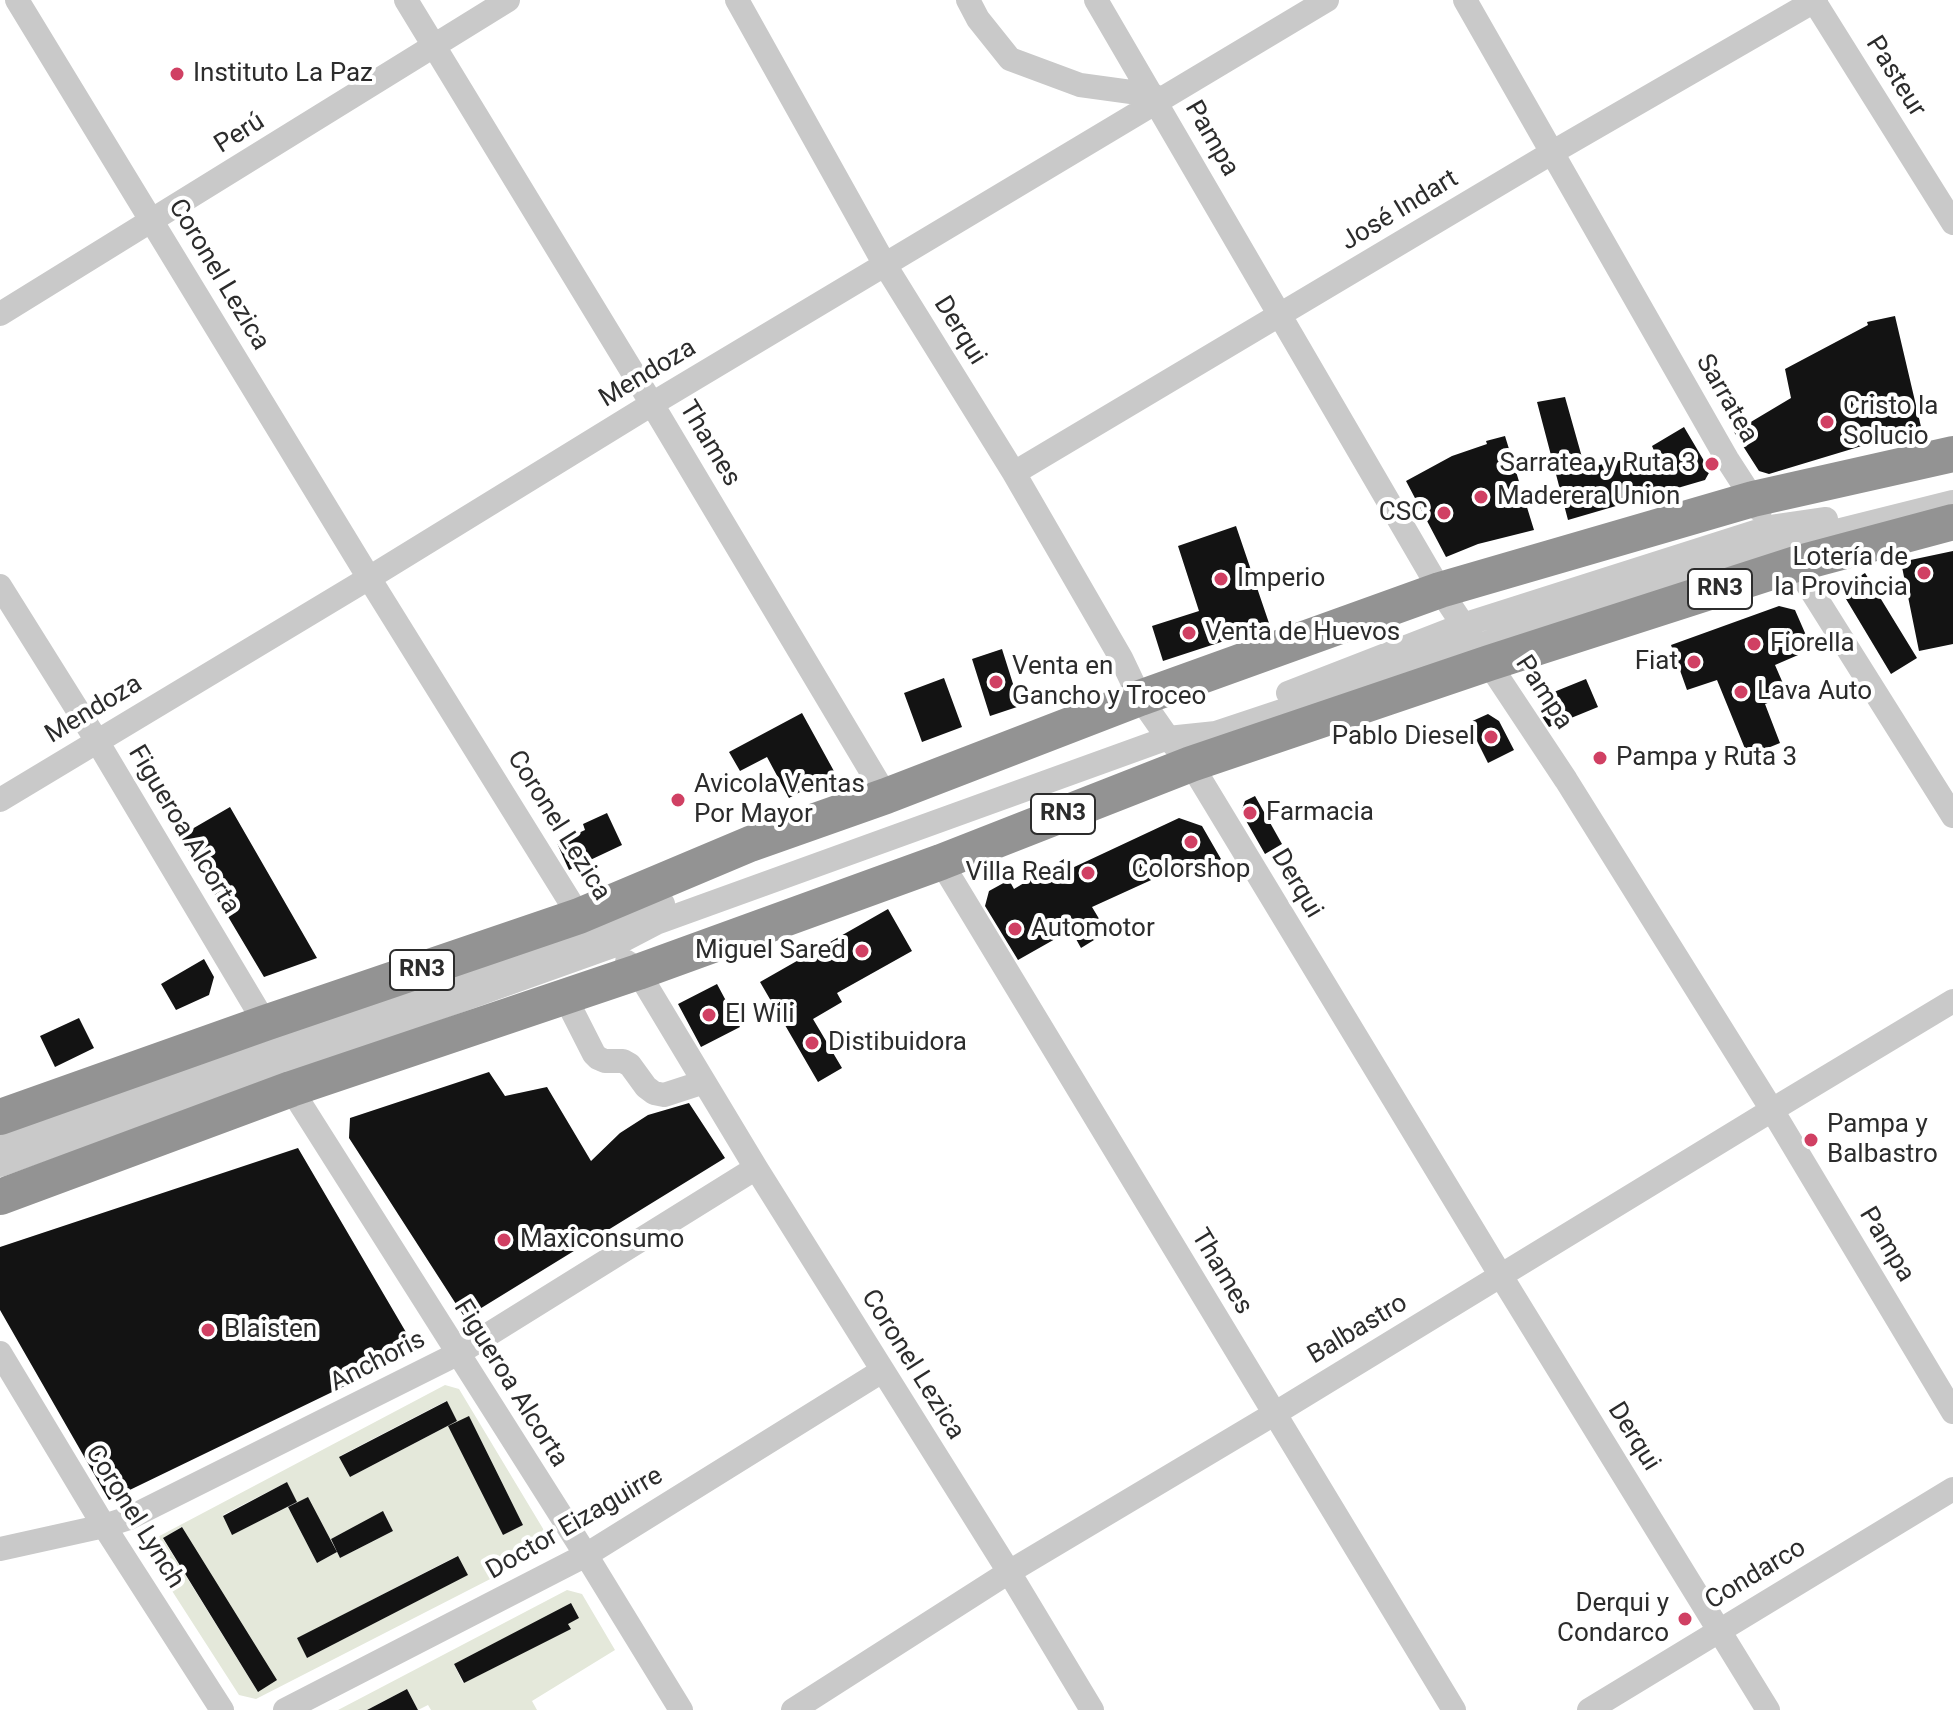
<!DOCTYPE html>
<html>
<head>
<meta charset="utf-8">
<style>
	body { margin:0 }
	canvas { display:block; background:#fff }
</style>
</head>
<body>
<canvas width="1953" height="1710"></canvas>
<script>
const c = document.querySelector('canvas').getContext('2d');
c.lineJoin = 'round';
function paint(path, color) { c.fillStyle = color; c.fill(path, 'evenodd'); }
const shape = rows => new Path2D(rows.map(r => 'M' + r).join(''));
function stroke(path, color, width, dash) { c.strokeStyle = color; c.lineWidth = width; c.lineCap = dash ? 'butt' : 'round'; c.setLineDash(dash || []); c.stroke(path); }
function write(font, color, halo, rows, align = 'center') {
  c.font = font + ' Roboto,sans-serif'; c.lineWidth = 8; c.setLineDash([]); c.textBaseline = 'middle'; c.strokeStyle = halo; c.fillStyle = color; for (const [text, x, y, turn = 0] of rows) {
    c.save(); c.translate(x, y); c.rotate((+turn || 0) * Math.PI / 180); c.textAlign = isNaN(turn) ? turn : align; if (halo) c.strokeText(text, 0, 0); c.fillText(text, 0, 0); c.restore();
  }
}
paint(shape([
	[445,1385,459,1389,548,1537,543,1552,256,1699,239,1695,147,1552,150,1541],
	[446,1401,457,1421,350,1477,340,1456],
	[469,1417,523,1525,503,1535,449,1426],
	[287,1482,297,1503,308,1498,337,1552,317,1563,288,1507,232,1534,223,1515],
	[384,1512,393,1531,340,1558,331,1539],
	[181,1527,182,1527,258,1692,163,1539],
	[457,1556,467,1575,307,1658,298,1638],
	[567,1590,582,1594,615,1650,532,1701,537,1710,431,1710,428,1705,418,1710,407,1689,367,1710,338,1710],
	[571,1604,568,1624,570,1629,463,1683,454,1664]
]), '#e4e8da');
paint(shape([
	[1895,316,1922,431,1865,445,1769,474,1759,471,1734,432,1791,398,1785,369,1868,325,1867,322],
	[1565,397,1585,468,1655,453,1652,446,1684,427,1710,471,1705,480,1568,520,1537,402],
	[1505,436,1534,530,1478,544,1446,557,1406,481,1452,456,1487,444,1486,441],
	[1236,526,1270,626,1163,661,1152,626,1199,611,1178,546],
	[1953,551,1953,644,1919,651,1901,562],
	[1865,573,1917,658,1891,674,1840,589],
	[1779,606,1795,610,1812,649,1775,665,1788,695,1765,704,1780,743,1748,756,1717,680,1687,690,1671,645],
	[1002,649,1020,706,990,716,972,659],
	[944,678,962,727,922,742,904,693],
	[1586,679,1598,707,1549,727,1539,712,1544,696],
	[802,713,835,773,789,798,767,757,740,771,729,752],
	[1488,714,1499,721,1514,750,1488,763,1468,723],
	[1255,796,1282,844,1265,854,1241,812,1245,801],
	[230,807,317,958,264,977,180,836],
	[607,813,622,845,569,870,557,843,585,830,583,824],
	[1179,818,1202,826,1221,859,1191,876,1182,866,1092,907,1107,932,1081,948,1071,930,1018,960,985,906,989,891,1009,880,1014,889,1064,859,1070,869],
	[888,909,912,951,837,993,842,1002,813,1019,842,1068,818,1082,760,982],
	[204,959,214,977,209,995,176,1010,161,984],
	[717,984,740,1027,701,1047,678,1004],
	[79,1018,94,1048,55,1067,40,1036],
	[489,1072,505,1096,547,1087,591,1161,620,1133,648,1115,689,1103,725,1158,465,1318,349,1138,350,1118],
	[298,1148,417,1351,109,1500,0,1310,0,1247],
	[447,1401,457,1421,350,1477,339,1457],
	[469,1416,523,1525,503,1535,448,1426],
	[287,1482,297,1502,232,1535,223,1516],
	[308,1497,337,1552,317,1563,288,1507],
	[383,1511,393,1531,340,1558,331,1539],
	[182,1527,277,1680,258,1692,163,1538],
	[458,1556,468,1575,307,1658,297,1638],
	[571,1603,579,1618,568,1624,571,1629,464,1683,454,1664],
	[407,1689,418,1710,367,1710]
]), '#131313');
stroke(shape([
	[17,0,369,578,579,916,588,926],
	[406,0,652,404,886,796],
	[737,0,885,265,1014,473,1121,658,1140,698,1168,738,1191,764,1501,1276,1768,1710],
	[968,0,978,19,1010,59,1080,85,1153,95],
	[1096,0,1440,590,1566,780,1772,1110,1953,1412],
	[1465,0,1727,459,1760,510],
	[1814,1,1953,223],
	[0,314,508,0],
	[1014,473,1553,152,1816,0],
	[1789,555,1953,816],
	[0,586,97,741,265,1023],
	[1288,693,1463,625,1771,527,1826,519],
	[0,800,369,578,652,404,1327,0],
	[941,862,1454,1710],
	[627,962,638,972,756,1168,1009,1572,1092,1710],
	[564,995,594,1054,598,1058,605,1061,623,1061,630,1065,646,1087,654,1093,664,1095,704,1082],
	[291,1089,586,1555,681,1710],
	[0,1146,595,933,663,904],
	[0,1165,610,947,656,923,1168,738,1216,733,1781,545,1953,502],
	[0,1353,104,1526,222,1710],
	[0,1549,104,1526,129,1518,457,1354,756,1168],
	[285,1710,586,1555,882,1371],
	[793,1710,1009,1572,1274,1414,1772,1110,1953,1001],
	[1589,1710,1953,1489]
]), '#c9c9c9', 24);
stroke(shape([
	[0,1117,265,1023,579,916,750,844,886,796,1140,698,1440,590,1753,499,1953,454],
	[0,1197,291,1089,638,972,941,862,1191,764,1489,663,1796,564,1953,522]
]), '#939393', 36);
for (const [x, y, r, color] of [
	[177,74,8,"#d04063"],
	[1827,422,8,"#d04063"],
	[1712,464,8,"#d04063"],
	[1481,497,8,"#d04063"],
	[1444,513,8,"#d04063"],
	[1924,573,8,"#d04063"],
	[1221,579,8,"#d04063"],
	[1189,633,8,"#d04063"],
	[1754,644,8,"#d04063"],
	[1694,662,8,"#d04063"],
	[996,682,8,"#d04063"],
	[1741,692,8,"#d04063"],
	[1491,737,8,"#d04063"],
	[1600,758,8,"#d04063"],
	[678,800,8,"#d04063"],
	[1250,813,8,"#d04063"],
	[1191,842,8,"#d04063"],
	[1088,873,8,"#d04063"],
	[1015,929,8,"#d04063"],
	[862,951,8,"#d04063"],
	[709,1015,8,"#d04063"],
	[812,1043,8,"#d04063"],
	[1811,1140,8,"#d04063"],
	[504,1240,8,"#d04063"],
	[208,1330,8,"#d04063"],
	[1685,1619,8,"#d04063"]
]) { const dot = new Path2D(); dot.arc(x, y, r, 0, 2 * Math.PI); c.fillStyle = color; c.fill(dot); stroke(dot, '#fff', 3); }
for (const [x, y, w] of [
	[1720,589,64],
	[1063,814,64],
	[422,970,64]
]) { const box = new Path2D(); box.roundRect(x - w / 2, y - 20, w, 40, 6); c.fillStyle = '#fff'; c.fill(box); stroke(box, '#2c2c2c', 2); }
write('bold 24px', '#2c2c2c', null, [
	["RN3",1720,589],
	["RN3",1063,814],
	["RN3",422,970]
]);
write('26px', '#2c2c2c', '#fff', [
	["Instituto La Paz",193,74],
	["Cristo la",1843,407],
	["Solucio",1843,437],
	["Sarratea y Ruta 3",1696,464,"right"],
	["Maderera Union",1497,497],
	["CSC",1428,513,"right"],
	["Lotería de",1908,558,"right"],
	["la Provincia",1908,588,"right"],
	["Imperio",1237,579],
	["Venta de Huevos",1205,633],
	["Fiorella",1770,644],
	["Fiat",1678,662,"right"],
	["Venta en",1012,667],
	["Gancho y Troceo",1012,697],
	["Lava Auto",1757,692],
	["Pablo Diesel",1475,737,"right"],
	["Pampa y Ruta 3",1616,758],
	["Avicola Ventas",694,785],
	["Por Mayor",694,815],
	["Farmacia",1266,813],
	["Colorshop",1191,870,"center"],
	["Villa Real",1072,873,"right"],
	["Automotor",1031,929],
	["Miguel Sared",846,951,"right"],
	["El Wili",725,1015],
	["Distibuidora",828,1043],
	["Pampa y",1827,1125],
	["Balbastro",1827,1155],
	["Maxiconsumo",520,1240],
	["Blaisten",224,1330],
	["Derqui y",1669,1604,"right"],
	["Condarco",1669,1634,"right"]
], 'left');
write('26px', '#2c2c2c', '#fff', [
	["Pasteur",1895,77,58],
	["Perú",240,134,-32],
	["Pampa",1211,139,60],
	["José Indart",1400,211,-31],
	["Coronel Lezica",218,275,59],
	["Derqui",959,331,58],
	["Mendoza",648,374,-31],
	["Sarratea",1726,399,60],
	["Thames",709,444,59],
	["Pampa",1543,693,57],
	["Mendoza",94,710,-31],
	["Coronel Lezica",558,826,58],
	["Figueroa Alcorta",183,830,59],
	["Derqui",1296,884,59],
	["Pampa",1886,1245,59],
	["Thames",1221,1272,59],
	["Balbastro",1358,1330,-31],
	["Anchoris",378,1362,-27],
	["Coronel Lezica",912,1365,58],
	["Figueroa Alcorta",510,1384,58],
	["Derqui",1633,1437,58],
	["Coronel Lynch",134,1517,58],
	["Doctor Eizaguirre",575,1524,-30],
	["Condarco",1756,1575,-31]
]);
</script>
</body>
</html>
